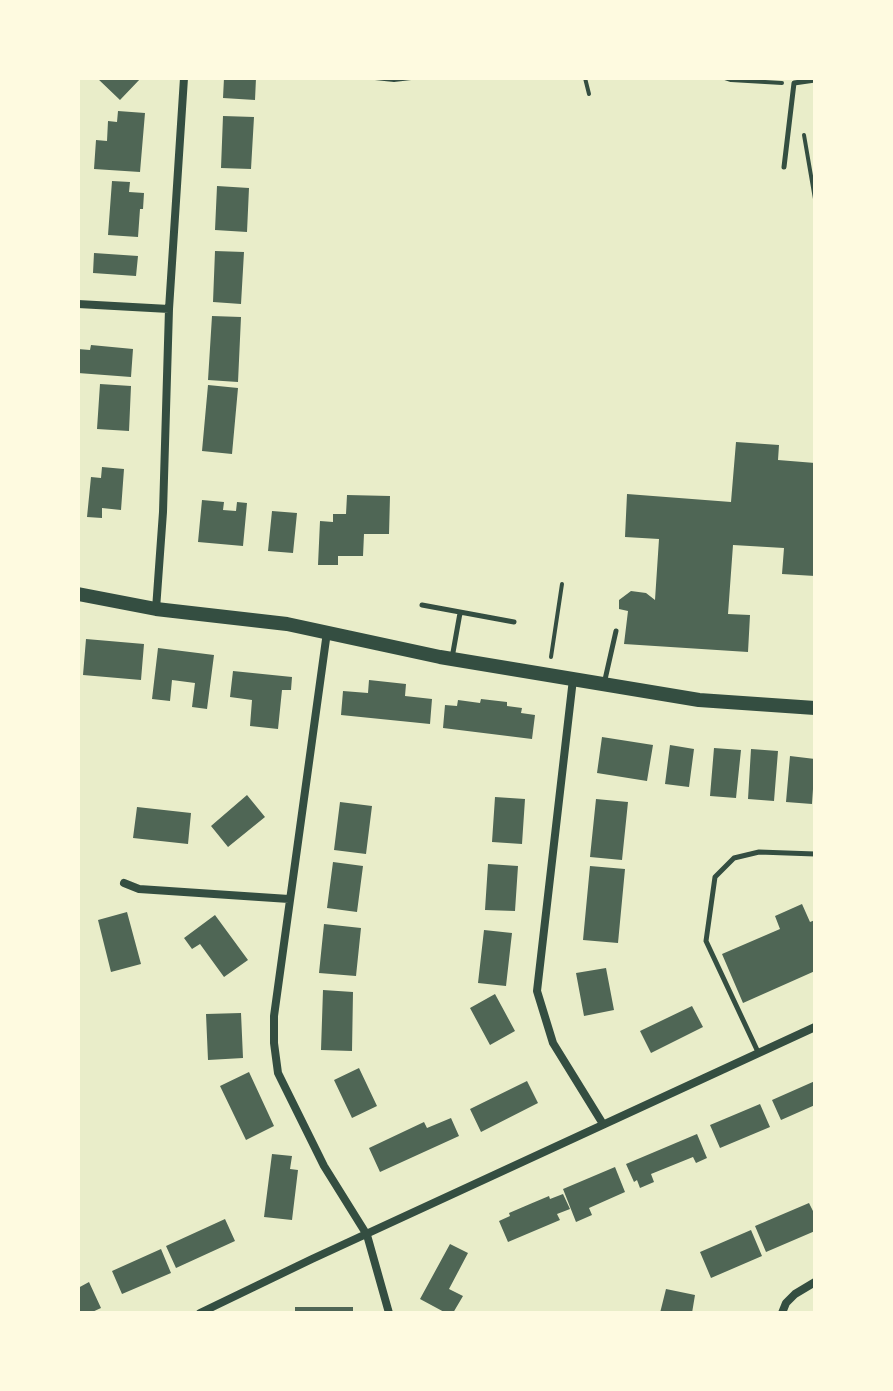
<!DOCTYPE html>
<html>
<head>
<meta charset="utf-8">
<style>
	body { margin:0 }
	#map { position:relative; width:893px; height:1391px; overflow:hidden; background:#e9edc9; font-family:Manrope,sans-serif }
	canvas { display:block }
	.frame { position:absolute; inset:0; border:80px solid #fefae0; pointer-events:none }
</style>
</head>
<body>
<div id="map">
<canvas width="893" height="1391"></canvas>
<div class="frame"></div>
</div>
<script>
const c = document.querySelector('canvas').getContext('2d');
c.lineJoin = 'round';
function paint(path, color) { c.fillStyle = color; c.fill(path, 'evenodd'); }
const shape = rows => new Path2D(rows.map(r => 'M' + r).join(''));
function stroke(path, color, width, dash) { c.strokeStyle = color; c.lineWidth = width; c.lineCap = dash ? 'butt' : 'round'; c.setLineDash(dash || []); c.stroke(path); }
paint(shape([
	[97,78,141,78,120,100],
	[224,78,256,78,255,100,223,98],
	[118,111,145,113,140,172,94,169,96,140,107,141,108,121,117,122],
	[223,116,254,117,251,169,221,168],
	[112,181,130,182,129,192,144,193,143,209,140,209,138,237,108,235],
	[217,186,249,188,247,232,215,230],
	[215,251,244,252,241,304,213,302],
	[94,253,138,256,136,276,93,273],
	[212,316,241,317,238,382,208,380],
	[91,345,133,349,131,377,78,373,78,349,90,350],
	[100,384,131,386,129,431,97,429],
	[208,385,238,388,232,454,202,451],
	[736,442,779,445,778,460,815,463,815,576,782,574,784,548,733,545,728,614,750,615,748,652,624,644,628,611,619,609,619,600,631,591,646,593,655,600,659,539,625,537,627,494,731,502],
	[102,467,124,469,121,510,102,508,102,518,87,517,91,477,101,478],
	[347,495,390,496,389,534,364,534,363,556,338,556,338,565,318,565,320,521,333,522,333,514,346,514],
	[202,500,224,502,223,510,236,511,237,502,247,503,243,546,198,542],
	[272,511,297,513,293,553,268,551],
	[86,639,144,644,141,680,83,675],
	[158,648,214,655,207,709,192,707,195,683,172,680,170,701,152,699],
	[233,671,292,677,291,690,282,690,278,729,250,726,252,700,230,697],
	[369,680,406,684,405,696,432,699,430,724,341,715,343,691,368,693],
	[481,699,507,702,507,706,522,708,521,713,535,715,532,739,443,728,445,705,457,706,458,700,480,703],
	[602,737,653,745,647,781,597,773],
	[670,745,694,749,689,787,665,784],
	[714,748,741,750,736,798,710,796],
	[751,749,778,751,774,801,748,799],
	[790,756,815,759,812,804,786,802],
	[247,795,265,817,228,847,211,826],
	[495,797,525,799,522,844,492,842],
	[596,799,628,802,622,860,590,857],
	[340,802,372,806,366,854,334,850],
	[137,807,191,813,188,844,133,838],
	[333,862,363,866,357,912,327,908],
	[488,864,518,866,515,911,485,910],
	[590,866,625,869,618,943,583,940],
	[802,904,810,922,815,920,815,971,743,1003,722,954,780,929,775,916],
	[127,912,141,964,111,972,98,920],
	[215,915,248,960,224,977,200,944,192,949,184,938],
	[324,924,361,928,356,976,319,973],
	[484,930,512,933,506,986,478,983],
	[606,968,614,1010,584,1016,576,973],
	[323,990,353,992,352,1051,321,1050],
	[495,994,515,1031,490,1045,470,1008],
	[692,1006,703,1027,651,1053,640,1031],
	[241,1013,243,1058,208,1060,206,1014],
	[359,1068,377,1106,352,1118,334,1080],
	[249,1072,274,1126,246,1140,220,1086],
	[527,1081,538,1103,481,1132,470,1109],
	[815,1081,815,1105,781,1120,772,1100],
	[760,1104,770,1127,720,1148,710,1125],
	[451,1118,459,1136,380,1172,369,1148,424,1122,427,1128],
	[697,1134,707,1158,696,1163,693,1157,651,1174,654,1182,640,1188,637,1180,634,1182,626,1164],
	[272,1154,292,1156,290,1169,298,1170,292,1220,264,1217],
	[615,1167,625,1192,589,1208,592,1215,576,1222,563,1189],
	[563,1194,570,1209,557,1214,560,1220,508,1242,499,1221,510,1216,509,1213,530,1204,549,1196,550,1199],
	[809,1203,815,1215,815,1231,766,1252,755,1226],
	[225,1219,235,1241,176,1268,166,1246],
	[751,1230,762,1256,711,1278,700,1252],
	[450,1244,468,1253,449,1289,463,1296,453,1313,446,1313,420,1299],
	[161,1249,171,1273,122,1294,112,1271],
	[89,1282,101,1308,90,1313,78,1313,78,1288],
	[666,1289,695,1295,692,1313,660,1313],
	[295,1307,353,1307,353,1313,295,1313]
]), '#4f6655');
stroke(shape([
	[375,78,394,80,411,78],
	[585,78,589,94],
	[725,78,731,80,782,83],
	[804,135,815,199],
	[551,657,562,584]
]), '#344e41', 4);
stroke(shape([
	[784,167,794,83,815,80],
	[422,605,514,622],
	[452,658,460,613],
	[604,684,616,631],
	[758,1052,706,941,715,877,734,858,759,852,815,854]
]), '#344e41', 5);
stroke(shape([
	[78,304,169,309],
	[156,609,163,512,169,309,184,78],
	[327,632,274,1016,274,1043,278,1073,324,1166,367,1235,389,1313],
	[573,679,537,991,553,1043,603,1124],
	[124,883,139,889,289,899],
	[200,1313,312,1259,815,1027],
	[782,1313,786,1303,795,1294,815,1282]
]), '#344e41', 8);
stroke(shape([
	[78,594,156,609,287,624,440,657,699,700,815,708]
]), '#344e41', 14);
</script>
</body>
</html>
